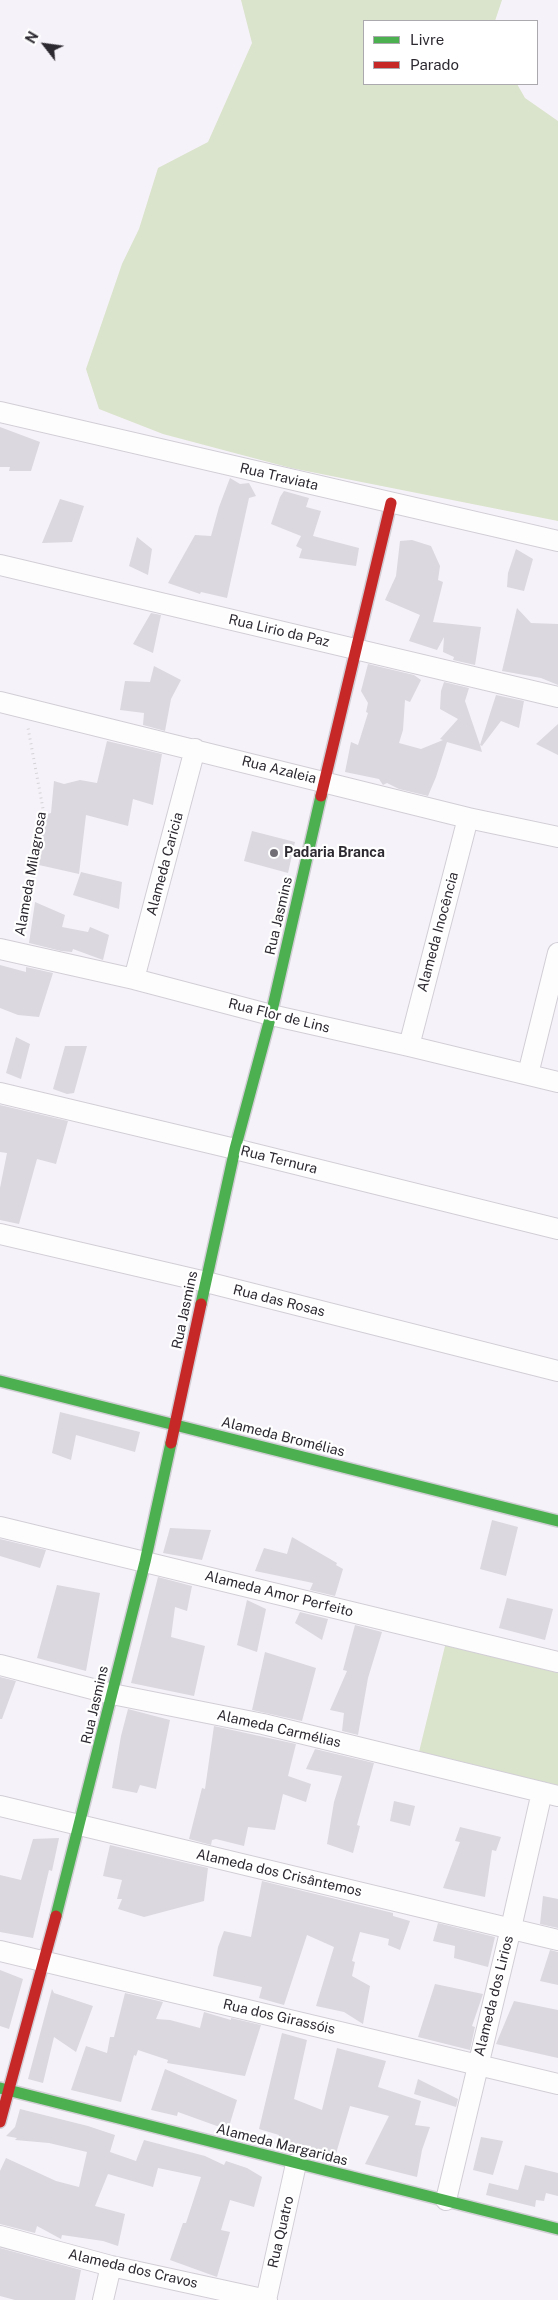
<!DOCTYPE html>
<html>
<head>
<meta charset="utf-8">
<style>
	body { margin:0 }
	#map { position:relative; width:558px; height:2300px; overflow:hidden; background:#f6f2f9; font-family:"Public Sans",sans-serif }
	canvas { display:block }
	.legend { position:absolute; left:363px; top:20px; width:175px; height:65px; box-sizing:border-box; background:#fff; border:1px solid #aba9ad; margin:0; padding:6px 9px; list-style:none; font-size:15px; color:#2d2931 }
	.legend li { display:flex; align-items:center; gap:10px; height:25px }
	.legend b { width:25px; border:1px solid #aba9ad }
	.north { position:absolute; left:20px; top:20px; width:50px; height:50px; -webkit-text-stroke:4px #fff; paint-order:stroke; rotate:300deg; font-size:14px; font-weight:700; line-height:20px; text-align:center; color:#2d2931 }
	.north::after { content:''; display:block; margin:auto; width:18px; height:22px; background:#2d2931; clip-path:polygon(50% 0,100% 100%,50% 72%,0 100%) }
</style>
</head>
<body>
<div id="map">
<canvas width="558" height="2300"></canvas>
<ul class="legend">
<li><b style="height:6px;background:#4caf50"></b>Livre</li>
<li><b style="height:6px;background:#c62828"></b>Parado</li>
</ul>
<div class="north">N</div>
</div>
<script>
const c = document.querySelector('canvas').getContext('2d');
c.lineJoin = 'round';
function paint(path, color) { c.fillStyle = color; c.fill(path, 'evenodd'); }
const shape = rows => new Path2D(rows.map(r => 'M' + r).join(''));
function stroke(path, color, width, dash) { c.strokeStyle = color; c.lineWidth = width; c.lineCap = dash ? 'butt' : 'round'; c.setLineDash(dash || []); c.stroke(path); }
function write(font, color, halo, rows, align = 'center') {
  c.font = font + ' "Public Sans",sans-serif'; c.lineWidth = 4.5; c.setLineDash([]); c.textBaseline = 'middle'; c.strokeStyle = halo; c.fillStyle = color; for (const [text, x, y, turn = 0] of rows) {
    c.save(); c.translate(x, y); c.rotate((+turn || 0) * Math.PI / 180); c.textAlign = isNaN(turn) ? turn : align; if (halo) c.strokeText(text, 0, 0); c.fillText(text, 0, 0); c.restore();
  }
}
paint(shape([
	[241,0,502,0,495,21,364,21,364,84,517,84,525,98,558,121,558,521,291,468,163,434,99,409,86,369,122,264,139,229,158,168,208,142,252,43],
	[446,1642,558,1668,558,1791,418,1756]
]), '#dae3cb');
paint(shape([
	[0,427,40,442,31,471,9,471,10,467,0,467],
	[230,478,240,484,249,483,256,496,249,498,227,598,201,592,200,594,168,583,195,535,211,536,219,507],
	[284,491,309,498,306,507,321,511,313,536,359,548,356,566,299,558,302,549,296,546,301,536,271,524,280,497],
	[60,499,84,506,72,542,42,543],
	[137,537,152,549,148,575,129,566],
	[412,540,431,546,440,566,438,580,443,582,433,622,481,627,475,665,453,660,454,657,443,652,444,637,437,650,409,641,420,615,385,600,396,576,400,541],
	[516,549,533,559,524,591,507,587,508,573],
	[517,608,531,623,558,624,558,685,541,678,502,671],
	[151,613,161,615,153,653,133,644],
	[368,664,414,675,421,680,410,702,405,700,403,730,399,743,421,749,443,740,440,739,458,719,440,709,441,691,444,682,469,688,465,701,480,745,496,695,524,701,519,728,501,721,482,746,480,745,482,752,447,742,436,777,428,796,399,789,387,783,383,785,379,779,345,772,351,742,358,745,368,713,366,712,368,703,361,691],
	[154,666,181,680,171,699,165,731,143,725,144,713,120,710,125,681,150,682],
	[558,724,558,755,536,744],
	[107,741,162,754,153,805,133,799,128,826,86,815,79,874,39,865,37,857,47,814,51,813,54,781,64,784,80,780,97,783],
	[252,831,295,842,288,873,244,861],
	[81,872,122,882,119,909,73,895],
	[35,902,65,915,62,927,88,932,90,927,109,935,103,960,73,949,72,952,61,951,29,943],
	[0,965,26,972,26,967,53,973,39,1017,18,1015,0,1008],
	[16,1037,30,1044,21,1079,6,1073],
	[65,1046,87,1046,74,1093,67,1094,53,1089],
	[0,1105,68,1121,56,1164,37,1159,19,1224,0,1220,0,1188,7,1153,0,1152],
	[60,1412,140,1432,135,1452,76,1435,71,1460,52,1453],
	[492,1520,518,1527,506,1576,480,1569],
	[170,1528,211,1530,202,1560,163,1553],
	[292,1537,337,1563,336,1565,343,1569,335,1596,310,1590,313,1583,255,1571,264,1548,287,1554],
	[0,1539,46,1550,40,1568,0,1556],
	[158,1577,192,1586,187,1611,175,1607,171,1637,205,1646,194,1696,131,1683],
	[57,1585,100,1593,86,1671,37,1658],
	[507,1598,553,1609,545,1640,499,1628],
	[247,1600,266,1609,257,1652,237,1645],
	[300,1612,328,1619,322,1640,295,1623],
	[355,1625,382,1632,368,1678,358,1735,342,1731,344,1713,330,1710,347,1671,343,1670],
	[265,1652,316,1668,302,1721,252,1710],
	[0,1677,16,1681,2,1719,0,1719],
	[128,1709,170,1720,156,1789,140,1785,137,1793,112,1788,121,1736],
	[214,1726,296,1744,288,1776,311,1784,306,1802,283,1794,275,1830,248,1827,244,1846,216,1839,212,1840,211,1845,189,1839,202,1788,205,1789],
	[315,1749,374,1763,357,1825,360,1826,353,1853,327,1844,334,1802,342,1776,306,1769],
	[394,1801,415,1806,410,1826,390,1821],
	[460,1827,501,1837,496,1851,492,1850,485,1897,443,1888,460,1842,455,1841],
	[59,1838,52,1871,49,1870,33,1938,0,1932,0,1875,21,1880,33,1839],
	[110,1845,208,1868,204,1901,144,1917,118,1909,122,1899,117,1899,122,1880,103,1876],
	[262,1881,393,1913,393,1916,410,1921,400,1950,388,1945,389,1939,360,1932,352,1961,355,1962,352,1976,370,1986,363,2024,344,2012,316,2006,334,1947,307,1935,284,2005,259,1998,262,1987,213,1976,218,1947,224,1931,251,1937],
	[543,1896,558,1899,558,1928,540,1924],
	[438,1923,495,1937,488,1967,454,1958,455,1946,433,1941],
	[550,1950,558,1952,558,1985,540,1981],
	[0,1970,23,1979,9,2029,0,2026],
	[435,1984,483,1994,472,2026,475,2027,470,2050,418,2037],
	[52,1989,54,1993,93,2006,76,2052,54,2037,43,2083,28,2079],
	[125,1993,163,2002,156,2019,170,2020,200,2028,204,2012,231,2020,231,2018,261,2025,245,2076,167,2063,168,2060,138,2050,136,2056,134,2055,121,2102,71,2090,86,2046,107,2053,110,2037,114,2037],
	[514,2001,558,2010,558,2058,496,2044],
	[282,2033,307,2040,294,2099,322,2110,337,2048,386,2061,378,2087,421,2101,415,2125,430,2127,422,2150,417,2177,365,2164,389,2116,350,2106,335,2157,310,2150,311,2146,278,2142,279,2135,259,2129],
	[165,2069,237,2100,228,2130,178,2112,177,2116,151,2110],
	[418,2079,458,2099,456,2107,414,2094],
	[20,2109,88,2126,115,2135,110,2152,136,2161,144,2140,205,2156,224,2165,226,2161,247,2168,262,2177,254,2207,230,2200,221,2230,230,2232,217,2277,170,2260,183,2223,186,2223,201,2177,158,2168,153,2187,108,2174,95,2206,125,2214,118,2246,103,2241,62,2235,61,2239,37,2226,35,2233,0,2224,0,2171,6,2158,56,2181,79,2187,87,2152,49,2143,15,2140,17,2138,6,2136,15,2127],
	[481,2137,503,2141,493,2175,473,2170],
	[525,2165,558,2173,558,2196,546,2193,544,2201,536,2200,535,2207,486,2195,489,2183,518,2190],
	[0,2248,81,2270,75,2300,15,2300,0,2296]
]), '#dbd8df');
const street = shape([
	[0,412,558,541],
	[0,565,558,697],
	[0,702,468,818,558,837],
	[0,949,134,979,271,1015,409,1046,558,1082],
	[134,979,195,749],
	[409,1046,468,818],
	[528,1074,558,953],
	[0,1093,235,1149,558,1229],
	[0,1234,206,1282,558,1371],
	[0,1527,558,1662],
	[0,1665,112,1694,263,1724,558,1796],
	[0,1806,558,1940],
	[0,1951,558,2084],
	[446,2200,511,1928,542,1792],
	[0,2236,111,2266,267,2300],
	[103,2300,111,2266],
	[266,2300,296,2164]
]);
const fast = shape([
	[201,1304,235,1149,271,1015,321,796],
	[0,1381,558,1521],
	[56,1916,145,1562,171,1443],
	[0,2088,558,2229]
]);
const jam = shape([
	[321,796,391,503],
	[171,1443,201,1304],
	[0,2122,56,1916]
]);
stroke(street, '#d2ced6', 22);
stroke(fast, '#d2ced6', 14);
stroke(jam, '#d2ced6', 14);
stroke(shape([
	[21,936,44,814,28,728]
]), '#d3d2d5', 3, [1, 4]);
stroke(street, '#fefdfe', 20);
stroke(fast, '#4caf50', 11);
stroke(jam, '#c62828', 11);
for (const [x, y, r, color] of [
	[274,853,5,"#736f77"]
]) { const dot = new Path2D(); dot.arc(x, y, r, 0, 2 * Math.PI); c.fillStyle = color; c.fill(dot); stroke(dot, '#fff', 2); }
write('14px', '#2d2931', '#fff', [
	["Rua Traviata",279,477,13],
	["Rua Lirio da Paz",279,631,13],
	["Rua Azaleia",279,770,14],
	["Alameda Caricia",165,864,-75],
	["Alameda Milagrosa",31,874,-80],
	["Rua Jasmins",279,916,-77],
	["Alameda Inocência",438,932,-75],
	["Rua Flor de Lins",279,1016,14],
	["Rua Ternura",279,1160,14],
	["Rua das Rosas",279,1301,14],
	["Rua Jasmins",185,1310,-78],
	["Alameda Bromélias",283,1437,14],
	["Alameda Amor Perfeito",279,1594,14],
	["Rua Jasmins",95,1705,-77],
	["Alameda Carmélias",279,1729,13],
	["Alameda dos Crisântemos",279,1873,13],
	["Alameda dos Lirios",494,1996,-76],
	["Rua dos Girassóis",279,2017,13],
	["Alameda Margaridas",282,2145,14],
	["Rua Quatro",281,2232,-77],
	["Alameda dos Cravos",133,2269,13]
]);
write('bold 14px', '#2d2931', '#fff', [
	["Padaria Branca",284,853]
], 'left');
</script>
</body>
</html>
